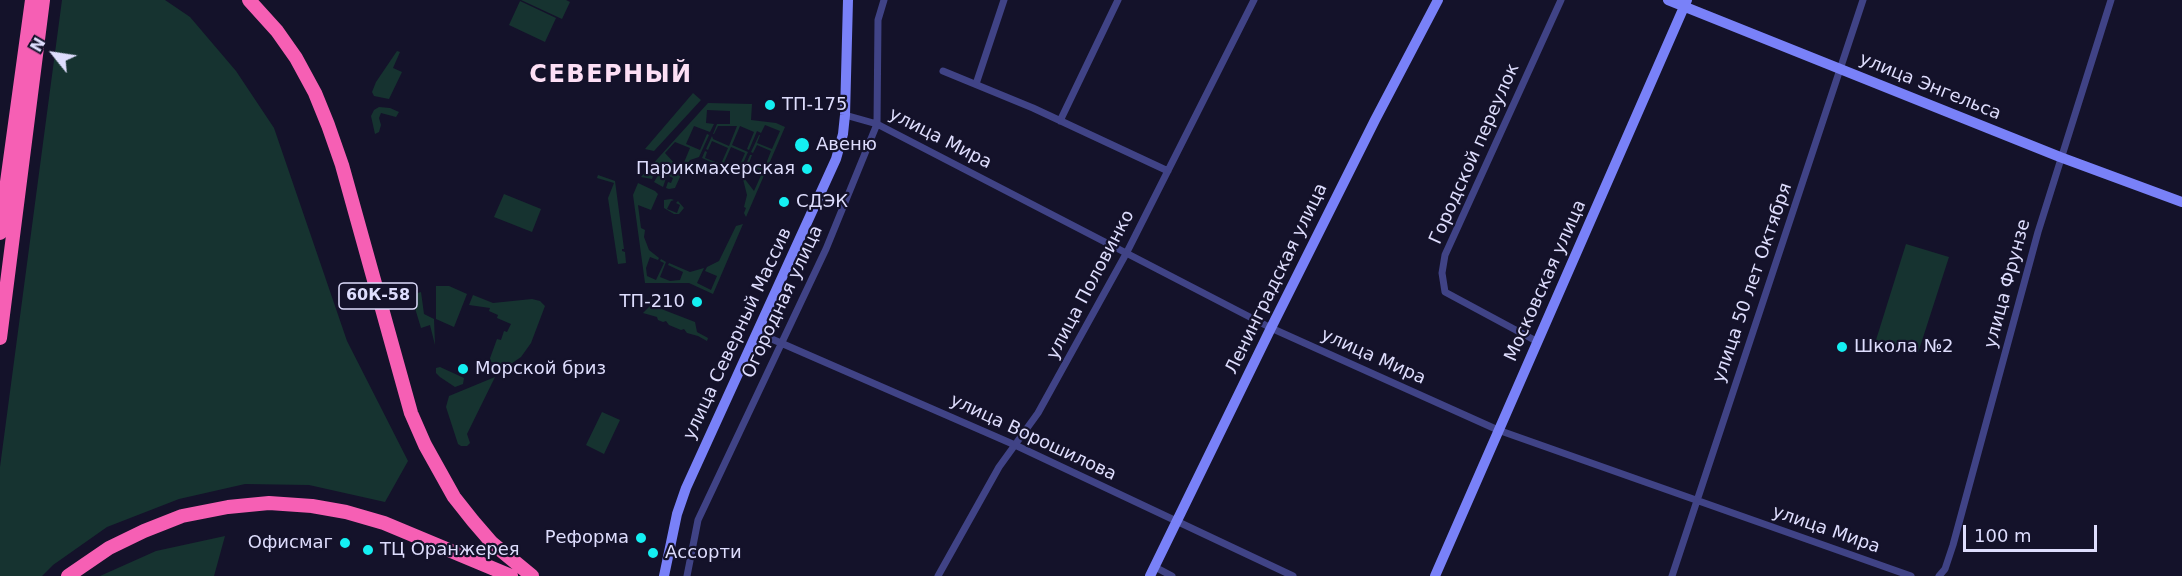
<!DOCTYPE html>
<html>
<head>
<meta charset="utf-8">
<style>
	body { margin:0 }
	#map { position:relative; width:2182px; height:576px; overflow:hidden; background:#14122a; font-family:"DejaVu Sans",sans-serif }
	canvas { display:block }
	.north { position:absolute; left:24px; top:24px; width:60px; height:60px; -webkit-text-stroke:4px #14122a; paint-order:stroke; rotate:300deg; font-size:16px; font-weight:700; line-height:24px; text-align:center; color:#deddfd }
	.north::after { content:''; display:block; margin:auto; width:21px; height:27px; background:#deddfd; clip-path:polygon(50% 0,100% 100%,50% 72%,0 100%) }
	.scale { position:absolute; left:1963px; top:525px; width:134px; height:27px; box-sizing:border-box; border:3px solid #deddfd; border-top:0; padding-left:8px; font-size:18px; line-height:21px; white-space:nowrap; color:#deddfd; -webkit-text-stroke:4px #14122a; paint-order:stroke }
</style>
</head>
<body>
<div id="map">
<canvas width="2182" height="576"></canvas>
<div class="north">N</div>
<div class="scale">100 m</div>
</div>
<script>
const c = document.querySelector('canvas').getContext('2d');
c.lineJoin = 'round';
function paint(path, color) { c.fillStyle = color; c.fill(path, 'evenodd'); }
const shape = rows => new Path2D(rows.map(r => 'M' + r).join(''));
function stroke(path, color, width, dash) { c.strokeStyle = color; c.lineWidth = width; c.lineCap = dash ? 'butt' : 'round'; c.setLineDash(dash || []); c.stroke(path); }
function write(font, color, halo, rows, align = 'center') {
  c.font = font + ' "DejaVu Sans",sans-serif'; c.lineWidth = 4.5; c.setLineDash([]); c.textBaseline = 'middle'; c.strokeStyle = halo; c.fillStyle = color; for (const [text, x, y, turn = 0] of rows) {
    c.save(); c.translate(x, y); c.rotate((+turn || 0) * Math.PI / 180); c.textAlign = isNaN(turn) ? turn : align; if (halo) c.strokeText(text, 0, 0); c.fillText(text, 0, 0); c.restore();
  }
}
paint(shape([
	[62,0,165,0,190,17,236,71,274,128,347,341,408,461,385,502,309,485,245,484,179,499,107,527,53,565,42,576,0,576,0,467],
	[521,0,566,0,570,2,562,19],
	[520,1,556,18,545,42,509,25],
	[397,51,400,52,393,68,402,72,389,99,374,96,372,92,376,82],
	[693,93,701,100,654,151,645,149],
	[708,103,752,104,751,120,776,123,785,127,746,217,744,213,746,208,744,207,747,195,743,179,744,178,754,191,763,171,748,165,743,176,741,176,750,155,752,155,749,163,764,169,771,151,757,145,753,153,751,152,759,135,760,135,757,143,772,149,780,131,765,125,761,133,757,131,749,150,747,149,754,132,740,126,732,145,748,152,740,170,738,169,745,153,731,147,723,165,739,173,738,174,702,158,705,151,707,152,705,158,721,164,728,148,712,141,708,150,706,149,712,136,713,139,729,146,737,126,718,126,714,134,713,134,717,124,730,124,730,111,707,110,706,123,714,124,710,132,694,126,686,144,700,150,707,134,709,135,699,157,690,160,685,166,683,165,690,148,675,142,665,153,676,165,684,168,675,188,669,189,666,188,668,182,671,183,673,178,667,175,663,187,654,182,660,172,655,170,652,179,641,177],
	[379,107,390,108,399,112,396,117,381,113,379,118,381,125,379,132,375,134,371,116,374,110],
	[598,175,615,181,624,249,622,249,622,251,625,252,626,263,618,264,608,198,614,183,597,178],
	[638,183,655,191,658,194,651,210,638,205,641,228,645,230,644,237,649,250,659,258,658,260,650,257,646,268,647,276,656,280,664,263,660,261,661,259,666,262,660,277,670,281,680,280,683,272,668,265,669,263,690,272,704,268,697,283,711,290,717,276,705,271,707,267,719,261,736,226,743,224,713,294,689,283,645,283,633,195],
	[504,194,541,209,532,232,494,217],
	[671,199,674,200,671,201,667,209,677,213,680,205,676,203,678,201,684,208,679,214,674,214,664,208,664,200],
	[1906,244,1949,257,1918,353,1876,340],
	[436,286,449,286,467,294,454,327,436,319],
	[421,292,424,314,434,319,435,345,430,325,421,328,411,295],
	[473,295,493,303,532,299,540,301,545,306,531,343,521,357,505,368,489,361,497,339,501,340,504,331,507,332,511,324,497,318,498,315,489,311,490,308,469,305],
	[651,305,695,322,697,332,708,338,707,341,698,336,687,333,684,329,681,330,669,325,666,321,663,322,658,320,657,317,643,313],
	[440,367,464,378,463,384,455,387,440,377,436,373,436,368],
	[495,377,467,434,470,443,467,446,461,446,458,444,446,407,449,396],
	[602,412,620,420,604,454,586,445],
	[225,536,214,576,100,576,156,551]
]), '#163330');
stroke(shape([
	[943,71,1033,108,1168,171],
	[976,84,1004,0],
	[845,115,877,124,1271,328,1498,430,1911,576],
	[1060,121,1118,0],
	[758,333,1015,445,1293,576],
	[1538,342,1445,292,1442,273,1445,255,1561,0],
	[1155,567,1172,576],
	[687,576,698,520,826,249,877,124,878,20,884,0],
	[938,576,999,467,1038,413,1127,252,1254,0],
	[1672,576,1863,0],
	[1939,576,1945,569,1953,545,2038,232,2111,0]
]), '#404386', 7);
stroke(shape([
	[1668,0,2060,157,2182,202],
	[664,576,677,514,686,488,836,159,843,134,845,115,848,0],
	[1150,576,1271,328,1375,120,1438,0],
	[1435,576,1687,0]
]), '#7981f8', 10);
stroke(shape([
	[249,0,277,31,296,58,315,93,328,125,342,165,411,413,425,445,454,497,473,521,492,543,532,576],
	[0,233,32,0],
	[0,338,43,0],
	[68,576,109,548,144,531,182,516,228,507,269,503,312,506,346,512,384,523,511,576]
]), '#f65fb4', 14);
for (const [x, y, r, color] of [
	[770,105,6,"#14eff2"],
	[802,145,8,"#14eff2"],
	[807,169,6,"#14eff2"],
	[784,202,6,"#14eff2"],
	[697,302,6,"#14eff2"],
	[1842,347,6,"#14eff2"],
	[463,369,6,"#14eff2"],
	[641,538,6,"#14eff2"],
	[345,543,6,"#14eff2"],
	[368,550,6,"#14eff2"],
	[653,553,6,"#14eff2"]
]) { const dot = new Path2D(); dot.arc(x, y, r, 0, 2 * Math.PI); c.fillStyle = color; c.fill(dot); stroke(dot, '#14122a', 2); }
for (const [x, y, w] of [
	[378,296,78]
]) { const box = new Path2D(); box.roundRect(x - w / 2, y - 13, w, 26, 4.5); c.fillStyle = '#14122a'; c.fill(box); stroke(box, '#deddfd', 1.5); }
write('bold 16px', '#deddfd', null, [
	["60К-58",378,296]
]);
write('18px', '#deddfd', '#14122a', [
	["улица Энгельса",1930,87,22],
	["улица Мира",940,139,27],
	["Городской переулок",1475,154,-66],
	["Ленинградская улица",1277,279,-64],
	["Московская улица",1546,281,-66],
	["улица 50 лет Октября",1753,283,-71],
	["улица Фрунзе",2008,284,-75],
	["улица Половинко",1091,285,-62],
	["Огородная улица",783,302,-65],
	["улица Северный Массив",738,334,-65],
	["улица Мира",1373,357,24],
	["улица Ворошилова",1033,438,25],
	["улица Мира",1826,530,19]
]);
write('18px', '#deddfd', '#14122a', [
	["ТП-175",782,105],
	["Авеню",816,145],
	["Парикмахерская",795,169,"right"],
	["СДЭК",796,202],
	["ТП-210",685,302,"right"],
	["Школа №2",1854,347],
	["Морской бриз",475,369],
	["Реформа",629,538,"right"],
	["Офисмаг",333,543,"right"],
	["ТЦ Оранжерея",380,550],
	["Ассорти",665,553]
], 'left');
c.letterSpacing = '1.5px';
write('bold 24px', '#fddff5', '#14122a', [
	["СЕВЕРНЫЙ",611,76]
]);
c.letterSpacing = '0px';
</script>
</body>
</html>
